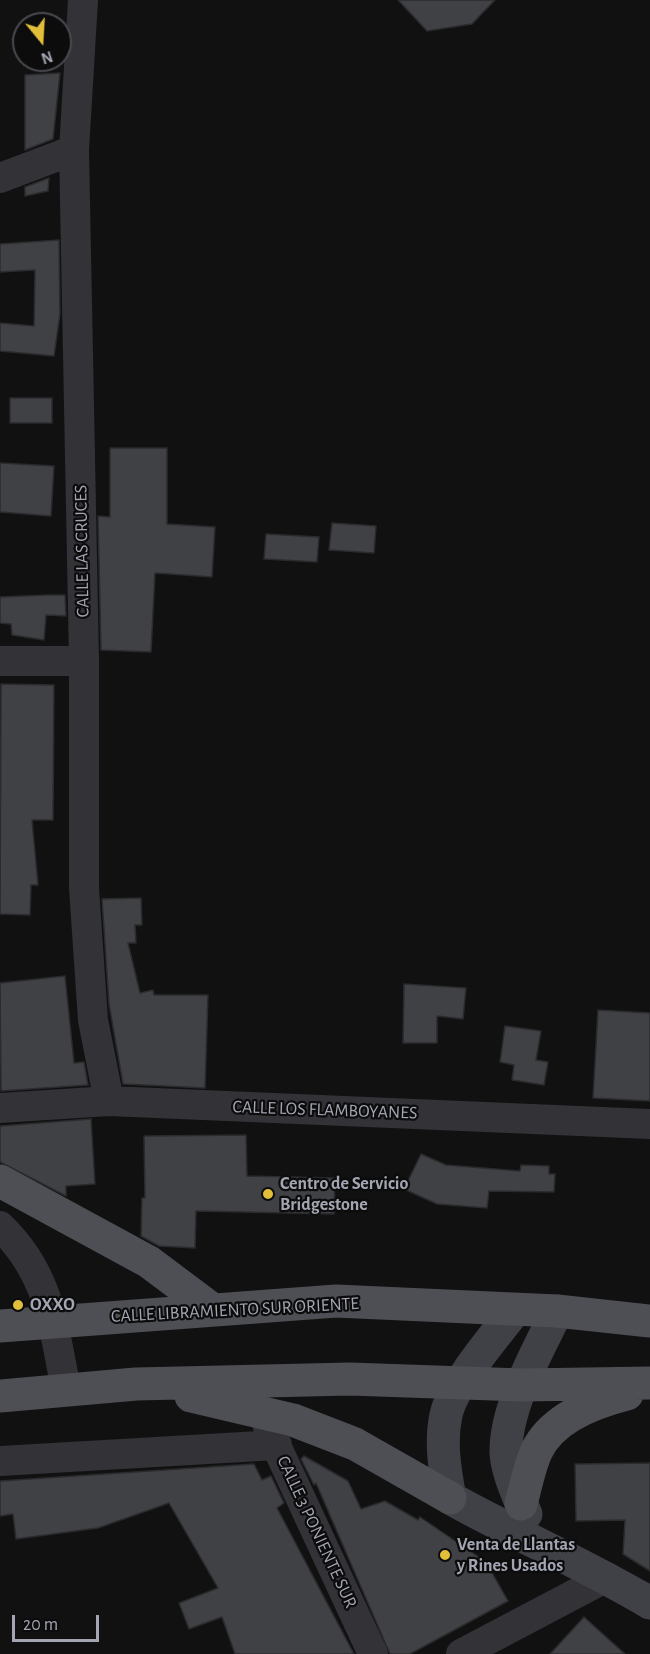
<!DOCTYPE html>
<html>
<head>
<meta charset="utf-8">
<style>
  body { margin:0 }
  #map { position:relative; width:650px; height:1654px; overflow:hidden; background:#111112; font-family:"Alegreya Sans",sans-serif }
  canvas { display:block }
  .north { position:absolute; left:12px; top:12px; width:60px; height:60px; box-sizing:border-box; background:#0c0c0d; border:2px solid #484a4f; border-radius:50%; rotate:162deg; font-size:16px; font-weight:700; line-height:24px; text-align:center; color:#a3a6b2 }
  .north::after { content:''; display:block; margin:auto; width:21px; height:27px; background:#e2bf39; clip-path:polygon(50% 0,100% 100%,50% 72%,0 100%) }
  .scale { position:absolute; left:12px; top:1615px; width:87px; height:27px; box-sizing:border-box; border:3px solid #a3a6b2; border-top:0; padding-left:8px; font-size:18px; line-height:21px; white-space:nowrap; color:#a3a6b2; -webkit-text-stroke:4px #0c0c0d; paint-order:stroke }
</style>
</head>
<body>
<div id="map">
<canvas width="650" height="1654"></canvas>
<div class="north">N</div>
<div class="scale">20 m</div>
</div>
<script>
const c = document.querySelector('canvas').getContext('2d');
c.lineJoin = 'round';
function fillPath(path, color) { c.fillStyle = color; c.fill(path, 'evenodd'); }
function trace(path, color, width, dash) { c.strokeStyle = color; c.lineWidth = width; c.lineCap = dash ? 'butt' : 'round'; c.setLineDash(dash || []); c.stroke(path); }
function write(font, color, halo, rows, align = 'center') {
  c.font = font + ' "Alegreya Sans",sans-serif'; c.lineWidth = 4.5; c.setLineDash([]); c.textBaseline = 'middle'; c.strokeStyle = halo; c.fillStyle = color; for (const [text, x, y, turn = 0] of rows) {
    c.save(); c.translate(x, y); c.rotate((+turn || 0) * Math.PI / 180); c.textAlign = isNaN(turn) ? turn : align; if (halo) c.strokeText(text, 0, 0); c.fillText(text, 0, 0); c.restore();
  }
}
const building = new Path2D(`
  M398 0H495L472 24 427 31Z
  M60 73 53 139 25 150V75Z
  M49 178 48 191 25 196V187Z
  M59 240 60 314 54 356 0 351V323L34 326 35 270 0 272V244Z
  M10 398H52V423H10Z
  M110 448H167V524L215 527 212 577 155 573 151 652 101 650 98 516 110 517Z
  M0 463 54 466 51 516 0 512Z
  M332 523 376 526 374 553 329 550Z
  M266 534 319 537 317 562 264 559Z
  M47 595H65L66 616 46 615 44 640 12 635 11 624 0 623V597Z
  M1 684 54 685 53 820H32L38 885H31L30 915 0 914Z
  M141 898 142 925H135L136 943H128L140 993 153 990 154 995H208L205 1088 123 1084 109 1004 102 899Z
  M65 976 74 1063 84 1062 88 1085 1 1091 0 983Z
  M404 984 466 988 463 1019 437 1016V1043H403Z
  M598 1010 650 1013V1101L593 1098Z
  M505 1026 541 1031 536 1060 548 1062 544 1085 512 1080 514 1065 500 1062Z
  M91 1119 95 1184 66 1186V1196L0 1162V1126Z
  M246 1135 247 1176 335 1178 334 1214 196 1211 195 1248 159 1246 141 1236 142 1198H145L144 1136Z
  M421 1154 446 1165 520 1171 521 1165 549 1166V1174H555L554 1192 489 1191 487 1208 437 1204 404 1189Z
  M304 1456 348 1481 361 1509 385 1501 418 1520 420 1517 486 1562 508 1601 410 1654H390L316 1483 314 1485 301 1459Z
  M650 1463V1571L623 1554 625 1520 576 1521 575 1464Z
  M254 1464 262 1480 271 1476 284 1503 277 1508 354 1654H235L222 1617 189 1629 179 1603 218 1588 169 1503 98 1528 16 1539 13 1514 0 1516V1481Z
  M584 1617 625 1654H550Z`);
fillPath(building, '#404145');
trace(building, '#2b2b2e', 1.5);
trace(new Path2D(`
  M83 0 74 150 84 661V888L93 1020 109 1101
  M0 178 74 150
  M0 661H84
  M0 1108 109 1101 650 1124
  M0 1226C50 1274 53 1325 66 1389
  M268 1428 373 1654
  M0 1461 277 1445
  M461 1654 607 1577`), '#323237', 30);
trace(new Path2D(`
  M514 1311C495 1336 452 1385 446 1415 440 1442 445 1471 450 1498 516 1535 585 1564 650 1603
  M526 1514C518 1497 507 1472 506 1453 505 1407 538 1351 557 1311`), '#404146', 33);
trace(new Path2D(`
  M0 1181 149 1262 213 1310
  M0 1326 336 1301 557 1311 650 1321
  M0 1396 136 1384 350 1379 522 1385 650 1383
  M191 1396 293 1420 355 1444 450 1498
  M521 1504C526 1486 529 1467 537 1450 553 1418 595 1402 627 1394`), '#4e4f55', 33);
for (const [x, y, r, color] of [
  [268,1194,6,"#e2bf39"],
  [18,1305,6,"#e2bf39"],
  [445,1555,6,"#e2bf39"]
]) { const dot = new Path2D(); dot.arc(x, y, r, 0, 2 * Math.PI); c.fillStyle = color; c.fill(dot); trace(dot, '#0c0c0d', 2); }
write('18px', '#a3a6b2', '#0c0c0d', [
  ["CALLE LAS CRUCES",82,551,-91],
  ["CALLE LOS FLAMBOYANES",325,1110,2],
  ["CALLE LIBRAMIENTO SUR ORIENTE",235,1310,-3],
  ["CALLE 3 PONIENTE SUR",317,1532,65]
]);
write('bold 18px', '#a3a6b2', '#0c0c0d', [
  ["Centro de Servicio",280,1184],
  ["Bridgestone",280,1205],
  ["OXXO",30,1305],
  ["Venta de Llantas",457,1545],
  ["y Rines Usados",457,1566]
], 'left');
</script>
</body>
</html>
